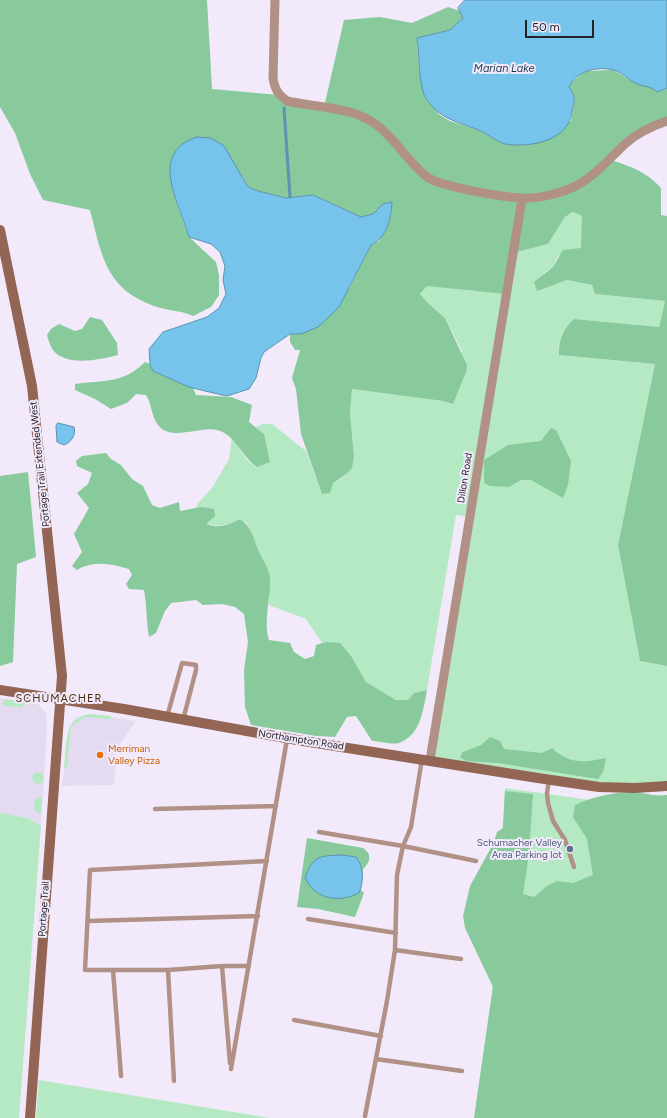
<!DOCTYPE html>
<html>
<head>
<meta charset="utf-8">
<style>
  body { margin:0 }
  #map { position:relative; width:667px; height:1118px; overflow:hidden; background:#f2eafb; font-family:Figtree,sans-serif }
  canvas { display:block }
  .scale { position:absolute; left:525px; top:20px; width:69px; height:18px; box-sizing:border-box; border:2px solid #242127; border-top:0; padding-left:5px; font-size:12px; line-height:14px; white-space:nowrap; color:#242127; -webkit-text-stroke:3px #f2eafb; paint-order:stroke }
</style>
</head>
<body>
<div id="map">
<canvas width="667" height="1118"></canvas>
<div class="scale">50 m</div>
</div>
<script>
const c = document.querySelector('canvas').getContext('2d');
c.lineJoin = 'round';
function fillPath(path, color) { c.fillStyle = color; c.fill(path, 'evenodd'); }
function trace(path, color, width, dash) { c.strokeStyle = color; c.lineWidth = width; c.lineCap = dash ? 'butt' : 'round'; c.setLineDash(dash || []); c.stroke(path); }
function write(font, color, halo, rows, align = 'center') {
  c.font = font + ' Figtree,sans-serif'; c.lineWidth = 4; c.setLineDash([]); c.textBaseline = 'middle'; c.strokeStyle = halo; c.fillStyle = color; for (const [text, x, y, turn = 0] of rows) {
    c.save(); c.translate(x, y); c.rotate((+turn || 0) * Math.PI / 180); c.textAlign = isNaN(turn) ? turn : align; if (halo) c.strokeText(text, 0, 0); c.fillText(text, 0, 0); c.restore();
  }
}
fillPath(new Path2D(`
  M0 698 38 704 46 713 47 729 41 826 28 818 0 813Z
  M90 714 136 721 117 749 114 785 62 786 69 726 76 718Z`), '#e5dbf0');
fillPath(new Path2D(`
  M573 212 583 216 581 248 558 256 553 267 544 273 536 290 567 280 592 285 595 294 665 301 659 327 574 319C564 328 557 340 559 355L655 364 618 545 640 661 667 666V786L635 788 430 760 470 517 456 515 427 690 414 693 408 700H396L366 682 358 671 326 642 322 643 306 619 269 605 270 578 267 566 260 554 247 523 240 519C227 525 219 528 205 524L201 507 196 508 198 503 212 488 229 459 232 437 247 460 256 467 270 462 264 434 256 427 263 424H272L306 451 322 494 333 483 345 476 354 456 350 413 352 389 443 401 453 404 462 351 445 318 428 303 420 294 427 285 475 291 513 253 548 244 565 217Z
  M5 699 23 702V707L4 706 3 703Z
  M90 714 111 716V719L85 717 71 727 67 767 64 768C67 746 62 718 90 714Z
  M32 778a6 6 0 1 1 12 0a6 6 0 1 1-12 0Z
  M505 788 604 802 566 1118H474L492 992Z
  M38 797 42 798 41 812 39 814 34 809 35 799Z
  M0 813 28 818 41 826 19 1118H0Z
  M39 1080 51 1082 270 1118H36Z`), '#b5e9c3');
fillPath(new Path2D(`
  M0 0H207L212 89 279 95 324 107 344 20 380 17 412 23 448 7 460 11 463 18 450 30 417 38 419 67 424 96 440 115 450 121 481 131 504 144 527 145 571 121C573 107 578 99 569 87L571 83 585 71 613 70 636 83 652 87 657 92 667 88V121L647 129 611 160C630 166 647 172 661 188V215L667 216V666L640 661 618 545 655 364 559 355C558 340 563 329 574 319L659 327 665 301 595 294 592 285 567 280 537 291 534 282 553 267 563 250 581 248 582 216 573 212 565 217 548 244 513 253 506 294 427 286 420 294 428 303 445 318 467 365 466 372 453 404 443 401 352 389 350 413 354 456 352 468 345 475 333 483 330 493 322 494 301 434 296 389 292 378 300 350H295L290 342V334H301L350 287 371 245 379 241 383 204 373 214 361 217 313 195 286 198 258 191 248 187 243 177 175 199 189 237 216 262 219 275V295L211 307 193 316C180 310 167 311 154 306 105 288 102 256 90 210L43 200 30 174 15 133 0 107Z
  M90 317 102 320 117 343 118 355C102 359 76 365 60 356 52 352 49 343 47 335L51 329 59 324 75 331 82 329Z
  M145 362 150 364 154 371 193 388 196 395 231 397 252 405 249 422 264 434 270 462 257 467C241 456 236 435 217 430 201 426 170 442 158 425 151 416 152 404 146 395L136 394 127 403 111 409 95 399 75 390V384C104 380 123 384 145 362Z
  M551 428 556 430 571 461 568 485 563 498 531 480H521L509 487 490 486 484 483V460L508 445 541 441Z
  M106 453 111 459 121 465 132 479 143 486 152 505 160 508 179 502 180 511 201 507 214 509 215 516 206 524C219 529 228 525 240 519 250 525 253 536 257 547 261 558 269 566 270 578 271 599 263 621 269 640L290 643 294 652 305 659 314 656 316 645 326 642 340 643 351 656 366 682 396 700H408L414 693 427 690C423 710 421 735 399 743 392 745 379 741 372 741L356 716 347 717 335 737 316 736 251 725 245 707 244 670 248 642 244 614 235 607 222 604 203 605 196 600 171 603 165 611 156 633 149 637C146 621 147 606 144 590L129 589 126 584 132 575 129 569C111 564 94 560 77 570L72 566 82 552 74 534 89 508 77 493 88 484 92 473 77 466 76 461 82 456Z
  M28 472 36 557 17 564 13 662 0 666V476Z
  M490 737 500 741 504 749 542 753 552 748C568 764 585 763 606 758L603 772 598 779 498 763 466 761 460 757 463 752 481 745Z
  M505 791 533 794 529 854 523 894 534 897 547 886 557 881 573 883 593 875 587 839 573 817 575 805C592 797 610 793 630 792 642 792 654 797 667 795V1118H474L493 987 465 928 463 916 470 886 494 842 497 832 503 828Z
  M307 838 363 848C373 855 370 862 363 869L361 890 364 893 355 917 318 909 297 907Z`), '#88ca9b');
const water = new Path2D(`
  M465 0H667V88L657 92C651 86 645 87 637 84 629 80 622 72 613 70 597 66 576 71 569 87 577 98 574 99 572 112 568 141 530 148 505 144 498 142 489 135 481 131 462 123 445 121 431 105 429 102 425 98 424 95 418 77 420 56 417 38L450 30 463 18 458 8Z
  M197 137 211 138 224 146 248 187 258 191 286 198 313 195 361 217 373 214 383 204 392 202C391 219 387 237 371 245L339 307 318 327 301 334H290L264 352 261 358 256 378 249 389 227 396 205 391 189 387 153 371 150 365 149 349 163 332 207 317 219 308 226 294 223 280 225 266 220 252 211 244 189 237C180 204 147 153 197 137Z
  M58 423 74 427C76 435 72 442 64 445L57 442 56 426Z
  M342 855 356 857C364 867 364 881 359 893 339 903 316 900 305 878 313 855 320 856 342 855Z`);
fillPath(water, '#76c4eb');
trace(water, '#5d93b0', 1);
trace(new Path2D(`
  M284 108 290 197`), '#5d93b0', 3);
trace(new Path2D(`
  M167 717 182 663 196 665V670L183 720
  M549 780 547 793 548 803 553 821 565 840 574 867
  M155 809 276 806
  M319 832 403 846 476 861
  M308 919 396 933
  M88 921 258 916
  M395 950 461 959
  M222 966 168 970H85L90 870 267 861
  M113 970 121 1076
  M168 970 174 1081
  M294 1020 381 1036
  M376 1059 462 1071
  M230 1063 222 966H249
  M231 1069 287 739
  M365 1116 387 1001 395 950 397 875 403 846 411 827 422 759`), '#b19185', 4.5);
trace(new Path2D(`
  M275 0 273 78C275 90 278 94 287 101 315 107 350 107 374 123 395 137 407 162 427 177 442 187 502 197 521 198 532 199 547 196 557 193 587 186 604 164 625 144 637 133 652 126 667 121
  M430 760 522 199`), '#b19185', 9);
trace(new Path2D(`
  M0 230 32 386 62 676 30 1118
  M0 690 124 709 297 740 538 778 599 787 635 788 667 786`), '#926554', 10);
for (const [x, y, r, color] of [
  [100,755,4,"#e8710a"],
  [570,849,4,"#5c6f8a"]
]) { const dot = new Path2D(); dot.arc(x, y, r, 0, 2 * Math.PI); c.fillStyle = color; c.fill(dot); trace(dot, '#f2eafb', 1.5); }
write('10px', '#242127', '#f2eafb', [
  ["Portage Trail Extended West",40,464,-96],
  ["Dillon Road",465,478,-81],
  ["Northampton Road",301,740,9],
  ["Portage Trail",44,909,-86]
]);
write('10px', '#c56008', '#f2eafb', [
  ["Merriman",108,749],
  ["Valley Pizza",108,761]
], 'left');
write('10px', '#4e5e75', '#f2eafb', [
  ["Schumacher Valley",562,843],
  ["Area Parking lot",562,855]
], 'right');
write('italic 11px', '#153949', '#f2eafb', [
  ["Marian Lake",504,69]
]);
c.letterSpacing = '1px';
write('11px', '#4a2c10', '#f2eafb', [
  ["SCHUMACHER",59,699]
]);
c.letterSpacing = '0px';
</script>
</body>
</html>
